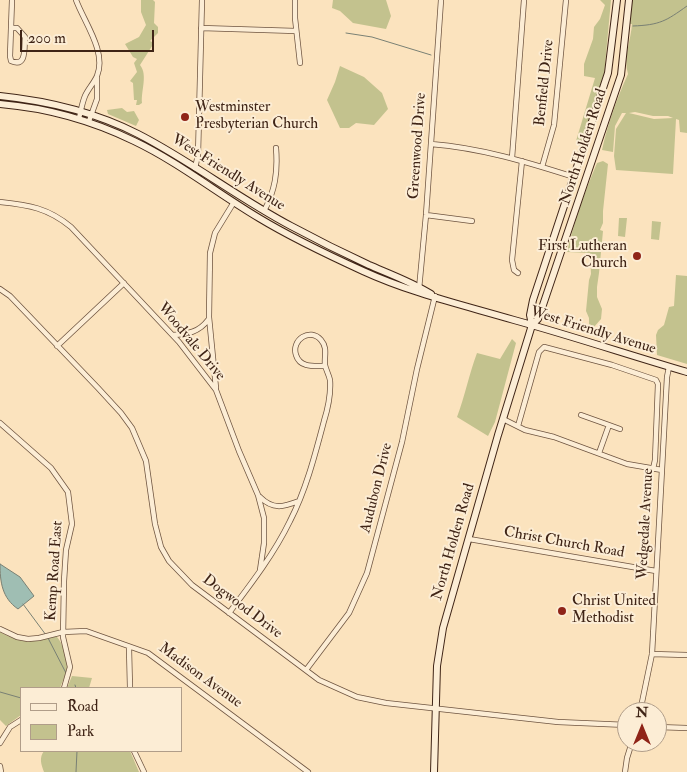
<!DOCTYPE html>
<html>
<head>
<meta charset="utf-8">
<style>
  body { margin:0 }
  #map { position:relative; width:687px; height:772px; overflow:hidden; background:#fbe3be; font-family:"IM FELL Double Pica",serif }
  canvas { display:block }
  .legend { position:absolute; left:20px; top:687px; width:162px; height:65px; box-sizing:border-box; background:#fcedd5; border:1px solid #b09d89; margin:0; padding:6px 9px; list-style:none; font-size:15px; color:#3f2416 }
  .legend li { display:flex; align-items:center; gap:10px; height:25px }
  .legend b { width:25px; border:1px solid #b09d89 }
  .north { position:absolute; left:617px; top:702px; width:50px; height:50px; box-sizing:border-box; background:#fcedd5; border:1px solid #b09d89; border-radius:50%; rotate:0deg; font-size:14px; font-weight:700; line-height:20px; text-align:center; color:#3f2416 }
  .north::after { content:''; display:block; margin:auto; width:18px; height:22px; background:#8f2418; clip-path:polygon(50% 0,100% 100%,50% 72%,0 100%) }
  .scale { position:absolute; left:20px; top:30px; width:134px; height:22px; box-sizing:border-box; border:2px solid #3f2416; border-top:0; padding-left:6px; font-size:15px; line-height:18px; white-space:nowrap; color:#3f2416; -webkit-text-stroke:4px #fcedd5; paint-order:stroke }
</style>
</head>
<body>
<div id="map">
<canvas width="687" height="772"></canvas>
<ul class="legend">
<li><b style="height:6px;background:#fcedd5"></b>Road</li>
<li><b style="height:14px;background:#c3c28e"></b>Park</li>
</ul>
<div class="north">N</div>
<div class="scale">200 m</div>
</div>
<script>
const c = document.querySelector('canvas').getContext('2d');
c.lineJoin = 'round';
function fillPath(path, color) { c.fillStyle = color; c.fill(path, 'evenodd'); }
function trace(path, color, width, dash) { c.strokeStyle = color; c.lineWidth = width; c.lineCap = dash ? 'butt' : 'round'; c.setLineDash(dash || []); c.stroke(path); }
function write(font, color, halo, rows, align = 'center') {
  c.font = font + ' "IM FELL Double Pica",serif'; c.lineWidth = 4; c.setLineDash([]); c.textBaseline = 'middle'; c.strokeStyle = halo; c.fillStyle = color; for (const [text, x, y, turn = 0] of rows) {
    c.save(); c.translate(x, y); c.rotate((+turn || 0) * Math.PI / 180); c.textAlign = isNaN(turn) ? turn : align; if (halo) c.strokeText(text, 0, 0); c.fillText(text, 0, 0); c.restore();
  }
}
fillPath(new Path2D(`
  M141 0H153L155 2 154 23 158 27V33L150 41 154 43 140 65C148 75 141 90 142 103L139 105H136L137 100H134L133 83 130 81 137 72 134 63 137 59 133 57 125 44 139 37 146 25 141 12Z
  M333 0H386L391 16 386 29 353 23 340 11 332 8Z
  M600 0H611L604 76 585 134 579 146 576 141 595 78 584 76V64L593 39 594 27 600 19 605 5Z
  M632 0H687V133L680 132 679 120 676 119 673 174 616 170 614 156 616 129 626 113H622L615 126 613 152 602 150C608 123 617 98 628 74 623 58 631 40 632 24H629ZM635 112 653 116H668L673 118 654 119 629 113Z
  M340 66 364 77 382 93 388 109 374 125 356 123 349 128H340L327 100 335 82Z
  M122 108 127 112 134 111 139 120 136 126 108 114 107 110Z
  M603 161 608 164 603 211V223L600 230 603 231 599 273 597 287V297L602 309 601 319 594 327 589 326V318L586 311 589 280 591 274 590 253 567 252C574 222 585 191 597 163Z
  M619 218H627L625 237 618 236Z
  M652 221 661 222 659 240 651 239Z
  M676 275 687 276V364L657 355 656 335 658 330 664 325 669 307 674 306Z
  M512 339 516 343 495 422 488 436 457 417C465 396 469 374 477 353L500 359Z
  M0 632C23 644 31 643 56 636 63 642 67 659 67 668 66 675 62 682 60 688H21V715L6 726 0 720Z
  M72 676 92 678 89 688H67Z
  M44 751H130L139 772H44C41 764 39 758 44 751Z`), '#c3c28e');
const water = new Path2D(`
  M0 564 20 577 34 596 18 609C2 598 0 582 0 564Z`);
fillPath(water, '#9fbeb3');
trace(water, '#798074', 1);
trace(new Path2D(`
  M633 26C660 25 666 21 687 6
  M346 33 372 37 431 55
  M23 604 46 635
  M48 638 66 673
  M75 685 76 688
  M0 692 21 698
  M76 772 77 751`), '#798074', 1);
const minor = new Path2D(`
  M76 0C84 22 107 52 97 76 94 83 88 89 85 96 82 103 81 111 79 118
  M295 0V18L300 63
  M11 28H17L25 37C24 48 27 68 11 61L10 56 12 0
  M201 28 296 31
  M89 121 97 99V77
  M431 144C481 148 527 162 574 177
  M512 158 524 0
  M542 167 554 125 566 0
  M195 168 198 155 202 0
  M0 202C29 205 48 208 71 227L179 342 216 390 239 451 258 495 264 518V543L260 570
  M264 211C275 191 278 172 276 148
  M426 215 472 221
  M518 273 514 270 512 260 522 161
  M0 289 10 296 98 388 121 413 132 428 146 461 155 524 161 547 169 561 192 585 319 680 357 697 386 703 558 722 627 725
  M419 289 426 215 441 0
  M173 335C188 334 199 332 208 320
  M57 346 124 283
  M216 388 209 317 210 253 215 233 234 202
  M581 415 609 425 599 453
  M503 419 525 430 554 437 627 464 662 470
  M0 423 51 468 68 492 72 524 66 550 64 581 63 637 70 667 64 688
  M609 425 620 429
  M518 426 539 352 544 347 612 365 656 380 658 384 655 460 653 469
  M260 497C273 510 283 507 299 501
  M469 539 656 571
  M229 613C251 584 274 554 290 521 306 490 315 455 324 421 328 408 331 393 330 380 329 375 326 370 325 365 324 356 328 348 321 340 310 327 291 340 296 355 300 368 314 366 325 366
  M0 629 17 637 28 639 39 638 63 632 86 631 148 653 308 772
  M129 648 130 688
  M652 654 687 655
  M306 670 349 613 367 573 402 442 417 369 435 296
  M640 712 652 654 667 377 669 367
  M657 727 687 728
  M0 743 10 727 21 720
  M134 751 144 772
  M0 766 1 772
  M625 772 627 758 632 742`);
const secondary = new Path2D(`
  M0 96C48 101 95 112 138 134 191 161 238 198 291 226 317 240 343 253 369 265 390 274 412 282 431 294
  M0 104C47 108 91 120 134 141 178 162 217 193 259 218 292 238 328 255 363 271 411 293 463 305 514 320 572 336 629 355 687 372
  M532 325 530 315 533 300 608 73 617 0
  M434 772 437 666 443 628 498 435 532 325 538 319 543 305 621 75 629 0`);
trace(minor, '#6e5440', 6);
trace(secondary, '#3f2416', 8);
trace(minor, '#fcedd5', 4.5);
trace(secondary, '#fcedd5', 6);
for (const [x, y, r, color] of [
  [185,117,5,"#8f2418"],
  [637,256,5,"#8f2418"],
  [562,611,5,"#8f2418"]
]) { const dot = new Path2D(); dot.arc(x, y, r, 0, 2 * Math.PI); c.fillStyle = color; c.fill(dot); trace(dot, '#fcedd5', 2); }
write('15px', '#3f2416', '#fcedd5', [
  ["Benfield Drive",545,83,-84],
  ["Greenwood Drive",418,146,-86],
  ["North Holden Road",584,147,-72],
  ["West Friendly Avenue",228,173,32],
  ["West Friendly Avenue",593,331,17],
  ["Woodvale Drive",191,342,50],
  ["Audubon Drive",377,488,-76],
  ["Wedgedale Avenue",646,524,-87],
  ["North Holden Road",454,542,-74],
  ["Christ Church Road",564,543,10],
  ["Kemp Road East",55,571,-86],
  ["Dogwood Drive",242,607,37],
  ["Madison Avenue",200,676,36]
]);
write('15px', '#3f2416', '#fcedd5', [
  ["Westminster",195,108],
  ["Presbyterian Church",195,125],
  ["First Lutheran",627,247,"right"],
  ["Church",627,264,"right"],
  ["Christ United",572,602],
  ["Methodist",572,619]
], 'left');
</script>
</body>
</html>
